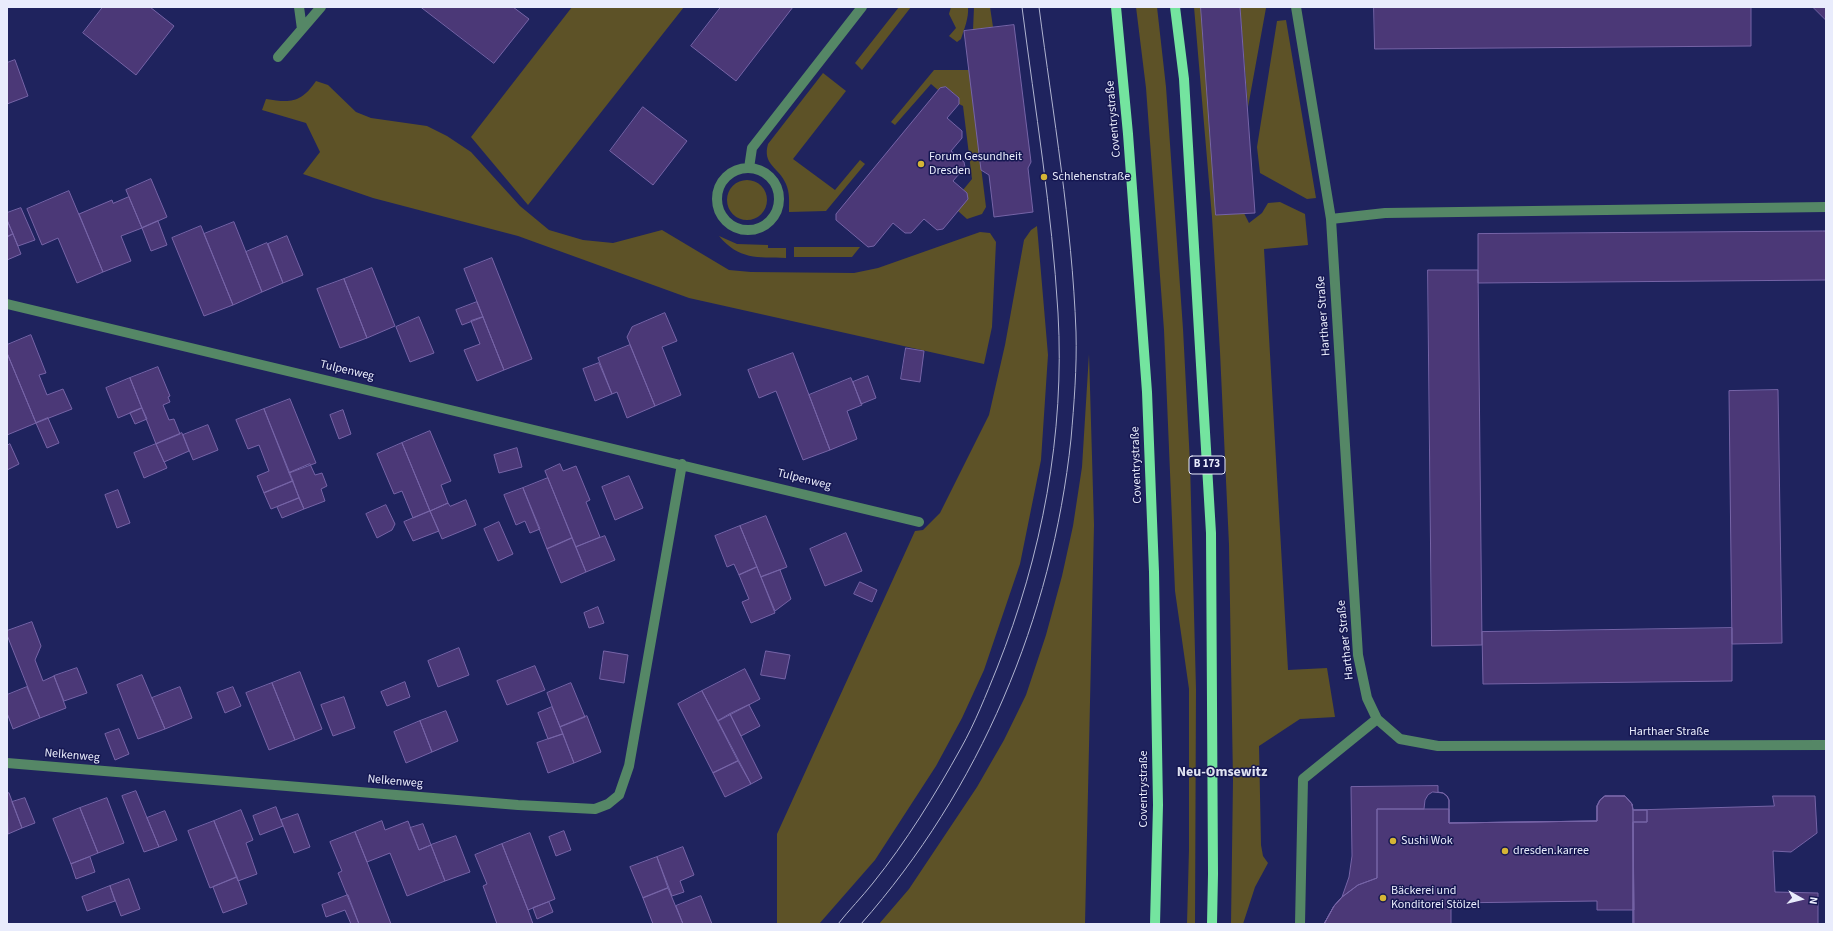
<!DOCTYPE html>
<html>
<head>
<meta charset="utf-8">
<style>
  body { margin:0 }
  #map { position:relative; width:1833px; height:931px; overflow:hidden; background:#1f235e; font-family:"Source Sans 3",sans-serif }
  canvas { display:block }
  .frame { position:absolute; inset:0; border:8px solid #e9ecfc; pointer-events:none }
  .north { position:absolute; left:1781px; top:879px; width:40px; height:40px; -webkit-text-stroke:3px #161852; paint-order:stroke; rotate:98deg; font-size:11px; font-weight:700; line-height:16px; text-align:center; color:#e9ecfc }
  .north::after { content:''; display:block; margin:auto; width:14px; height:18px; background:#e9ecfc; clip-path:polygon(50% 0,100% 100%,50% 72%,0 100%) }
</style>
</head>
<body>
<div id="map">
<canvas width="1833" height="931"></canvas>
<div class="frame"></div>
<div class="north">N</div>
</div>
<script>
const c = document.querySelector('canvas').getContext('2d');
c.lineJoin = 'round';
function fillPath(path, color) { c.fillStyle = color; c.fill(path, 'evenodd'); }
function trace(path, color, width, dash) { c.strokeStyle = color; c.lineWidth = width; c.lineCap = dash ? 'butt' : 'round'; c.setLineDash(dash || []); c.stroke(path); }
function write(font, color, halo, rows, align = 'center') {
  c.font = font + ' "Source Sans 3",sans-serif'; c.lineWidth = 3; c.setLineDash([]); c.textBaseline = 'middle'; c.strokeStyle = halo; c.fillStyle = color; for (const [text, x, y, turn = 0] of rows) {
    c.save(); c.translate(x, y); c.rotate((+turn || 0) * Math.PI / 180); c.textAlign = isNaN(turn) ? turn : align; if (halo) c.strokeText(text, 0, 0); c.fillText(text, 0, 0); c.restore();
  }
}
fillPath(new Path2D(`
  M572 7H684L528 205 471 137Z
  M899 7H911L862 70 855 63Z
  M951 7H968C969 18 964 29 961 39L957 42 949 36 956 28 949 14Z
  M974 7H990L993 27 973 30Z
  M1136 7H1157L1166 87 1183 329 1190 463 1196 689 1195 924H1187L1189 849V689L1175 591 1164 330 1146 88Z
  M1194 7H1201L1216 215 1244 213 1249 223 1262 213 1268 203 1280 202 1305 214 1308 245 1264 249 1288 670 1327 668 1335 717 1300 719 1259 746 1261 845 1263 856 1268 863 1255 887 1243 924H1231L1233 780 1229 545 1220 352 1212 217Z
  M1240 7H1269L1266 8 1248 107Z
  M1286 20 1316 198 1307 199 1260 173 1257 147 1277 21Z
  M934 70H969L986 207 982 214 967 219 958 211 963 190 972 179 963 106 959 104V98L946 87 940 88 938 90 931 84 895 125 891 122Z
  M823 73 846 91 793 159 835 190 860 160 865 164 826 211 789 212C789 202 790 193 786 184 779 167 762 165 768 144Z
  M316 81 328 85 356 112 371 118 427 126 447 136 471 152 520 206 549 230 583 240 613 243 662 230 729 270 751 272 854 273 878 268 980 232 990 233 996 242 992 327 984 364 689 298 518 236 373 198 303 174 320 152 306 123 262 110 266 99C291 103 301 103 316 81Z
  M727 200a20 20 0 1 1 40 0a20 20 0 1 1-40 0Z
  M1037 226 1048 355 1041 460 1020 564 984 670 962 718 936 766 875 860 819 924H777V834L915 531 923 530 940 513 989 415 1005 345 1024 240 1031 230Z
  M719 236 737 244 768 245V248H786V258C757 257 739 260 719 236Z
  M794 247H860L852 257H794Z
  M1089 354 1094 525 1085 924H879L909 889 977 787 1004 740 1026 695 1046 635 1062 576 1073 526 1082 467Z`), '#5d5227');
const building = new Path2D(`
  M103 7H150L174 26 136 75 83 33Z
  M421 7H513L529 19 494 63Z
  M721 7H793L736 81 691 46Z
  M1201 7H1240L1255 213 1216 215Z
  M1374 7H1751V46L1375 49Z
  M1813 7H1826V20Z
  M1014 25 1031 162 1028 168 1033 212 994 217 989 175 981 170 964 31Z
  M15 60 28 96 7 104V63Z
  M946 87 959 98V104L947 118 962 131V138L951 151 964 162 965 167 953 181 967 193 968 199 943 229 937 230 924 219 911 233H905L893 223 874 246 868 247 836 220V214L940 88Z
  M643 107 687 141 653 185 610 151Z
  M151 179 167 217 142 228 126 190Z
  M69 191 103 272 77 283 58 238 42 245 27 209Z
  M129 197 142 228 121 236 131 261 103 272 79 214 112 200 113 203Z
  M21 208 35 240 18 246 7 220V213Z
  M7 220 13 234 7 237Z
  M158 221 167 245 151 251 142 228Z
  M234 222 262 292 233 305 204 234Z
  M201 226 233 305 204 316 172 238Z
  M1823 231H1826V280L1478 283V234Z
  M13 234 21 254 7 260V237Z
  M287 236 303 275 283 283 268 244Z
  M267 243 283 283 262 292 246 252Z
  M492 258 532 359 504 370 464 269Z
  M372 268 395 326 367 338 344 279Z
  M1428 270H1478L1482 645 1432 646Z
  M344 279 367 338 340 348 317 289Z
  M477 302 483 317 462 325 456 310Z
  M665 313 677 341 662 347 681 395 655 406 627 337 632 327Z
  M419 317 434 353 410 362 396 327Z
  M483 317 504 370 477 381 464 350 480 344 471 321Z
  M31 335 46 373 39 375 47 395 63 389 72 409 36 423 7 353V345Z
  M630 345 655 406 627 418 617 392 612 394 598 358Z
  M906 348 924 351 920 382 901 379Z
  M7 353 36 423 7 435Z
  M793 353 830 450 803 460 776 391 759 398 748 370Z
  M599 363 612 394 595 401 583 369Z
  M158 367 170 396 168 397 170 402 163 405 169 420 174 419 180 434 156 444 130 378Z
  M868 376 876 398 861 404 853 382Z
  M130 378 142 408 118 418 106 388Z
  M851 378 862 405 847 411 857 439 830 450 809 395Z
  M1778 390 1782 643 1732 644 1729 391Z
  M290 399 316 463 289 473 264 409Z
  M142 408 147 419 135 424 130 413Z
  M264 409 293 481 264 493 257 476 269 471 259 445 248 449 236 420Z
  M343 410 351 434 339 439 330 415Z
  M48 418 59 443 47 448 36 423Z
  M208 425 218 450 193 460 183 435Z
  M430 431 451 481 441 485 448 503 430 511 402 443Z
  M182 433 189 451 164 462 156 444Z
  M402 443 430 511 413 518 402 491 394 494 377 454Z
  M10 444 19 464 7 470V446Z
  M156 444 167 468 144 478 134 453Z
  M517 448 522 467 499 473 494 455Z
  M310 464 315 475 322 473 327 486 321 489 325 501 304 509 289 473Z
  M560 464 563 471 576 466 590 500 586 502 600 537 576 547 545 471Z
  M629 476 643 508 615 520 602 487Z
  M548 478 572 538 547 549 523 488Z
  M293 481 299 498 271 509 264 493Z
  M523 488 540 529 530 533 525 521 516 525 504 495Z
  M118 490 130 523 117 528 105 495Z
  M299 498 304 509 282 518 277 507Z
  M466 500 476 525 442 539 430 511 448 503 450 506Z
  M386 505 395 524 392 530 377 538 366 514Z
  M430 511 439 531 413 541 404 522Z
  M766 516 787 567 761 577 740 526Z
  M499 522 513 554 498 561 484 529Z
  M740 526 757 567 739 575 734 564 727 567 715 536Z
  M846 533 862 571 825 586 810 549Z
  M605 536 615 560 586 572 576 547Z
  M572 538 586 572 561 583 547 549Z
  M757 567 775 613 751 623 742 602 749 599 739 575Z
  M780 570 791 599 775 611 761 577Z
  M860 582 877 590 872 602 854 594Z
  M598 607 604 623 589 628 584 613Z
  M32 622 41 646 35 660 43 681 54 676 66 708 40 718 7 635V631Z
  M1732 628V681L1483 684 1482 632Z
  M459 648 469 675 438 687 428 661Z
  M604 651 628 655 624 683 600 679Z
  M766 651 790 655 785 679 761 675Z
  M535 666 545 690 507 705 497 681Z
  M77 668 87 693 64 701 54 676Z
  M745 669 760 699 718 721 702 691Z
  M300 672 322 729 295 740 272 683Z
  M142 675 165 729 138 739 117 685Z
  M405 682 410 697 387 706 381 692Z
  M272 683 295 740 269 750 246 693Z
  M571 683 585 717 560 727 547 693Z
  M27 687 40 718 13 729 7 713V695Z
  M180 687 192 718 165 729 152 698Z
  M233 687 241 706 225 713 217 693Z
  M702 691 738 761 713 773 678 704Z
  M344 697 355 728 333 736 321 705Z
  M749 705 760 726 741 736 730 714Z
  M552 707 563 734 548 739 538 713Z
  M446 711 458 741 432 752 420 721Z
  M730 714 762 778 751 784 718 721Z
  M587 716 601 752 574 763 560 727Z
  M420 721 432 752 406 763 394 732Z
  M119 729 129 754 115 760 105 734Z
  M563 734 574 763 548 773 537 743Z
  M738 761 751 784 725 797 713 773Z
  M1438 786V792L1443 793 1447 796 1449 800V823L1597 821V806L1600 800 1605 796H1625L1632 804 1633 810H1647V822H1633L1634 924H1324L1334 906 1342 897 1349 877 1352 856 1351 787Z
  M136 791 159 847 144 852 122 796Z
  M1433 792 1443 793 1447 796 1449 800V823L1597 821V806L1600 800 1605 796H1625L1632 804 1633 810V924H1324L1334 906 1342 897 1358 885 1377 878V809H1424L1425 800 1428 795Z
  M9 793 22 828 8 834 7 794Z
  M1605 796H1625L1632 804 1633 810H1647V822H1633L1634 910H1597V901L1451 903V924H1324L1334 906 1342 897 1358 885 1377 878V809H1449V823L1597 821V806L1600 800Z
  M1773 796H1815L1817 833 1791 852 1773 851 1775 892 1818 893V924H1633V810L1774 806Z
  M25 798 35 823 22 828 12 802Z
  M107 798 124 843 98 853 80 808Z
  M276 807 283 826 260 835 253 816Z
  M80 808 98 853 71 864 53 819Z
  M241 810 253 840 246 843 257 874 238 881 214 821Z
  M165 811 177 840 159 847 147 818Z
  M298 814 310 847 294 853 281 820Z
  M214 821 237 877 210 888 188 831Z
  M382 821 385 830 408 821 419 850 431 845 445 881 407 896 390 853 367 862 355 832Z
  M423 824 431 845 419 850 410 828Z
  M564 831 571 850 556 856 549 837Z
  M355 832 367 862 391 924H359L338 873 342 871 330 842Z
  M530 833 555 899 528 910 502 844Z
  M456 836 470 872 445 881 431 845Z
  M502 844 528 910 533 924H497L483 886 487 884 475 855Z
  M683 847 694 875 680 881 684 892 672 896 657 857Z
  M90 857 95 872 76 879 71 864Z
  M657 857 668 888 643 898 630 867Z
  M237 877 247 904 223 913 213 887Z
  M129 879 140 909 121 916 110 886Z
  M110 886 115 901 87 911 82 897Z
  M668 888 683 924H653L643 898Z
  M348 895 359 924H351L345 910 326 917 322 905Z
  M701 896 712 924H683L676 906Z
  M549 902 553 912 537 919 533 908Z`);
fillPath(building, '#4b3877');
trace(building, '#7664a7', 1);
trace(new Path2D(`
  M299 7 302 29
  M1296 7 1331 219 1358 655 1367 698 1377 719 1400 739 1438 746 1826 745
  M278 57 321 7
  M749 168 752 148 862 7
  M717 199a31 31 0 1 1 62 0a31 31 0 1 1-62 0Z
  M1331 219 1385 213 1826 207
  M7 304 919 522
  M7 763 518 805 595 809 608 804 619 795 629 766 682 464
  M1300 924 1303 779 1377 719`), '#558766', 10);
trace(new Path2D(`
  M1116 7 1128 134 1147 392 1154 572 1158 805 1155 924
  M1175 7 1184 79 1211 533 1213 874 1212 924`), '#74e49f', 10);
trace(new Path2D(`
  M838 924C849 910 862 897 873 883 906 842 935 795 961 748 975 723 986 695 997 668 1042 555 1065 434 1058 313 1052 211 1035 109 1022 7
  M861 924C980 789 1052 618 1071 439 1074 404 1077 368 1076 332 1072 223 1053 115 1039 7`), '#b0b4d0', 1);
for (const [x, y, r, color] of [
  [921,164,4,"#d5b535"],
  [1044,177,4,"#d5b535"],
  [1393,841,4,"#d5b535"],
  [1505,851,4,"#d5b535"],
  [1383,898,4,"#d5b535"]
]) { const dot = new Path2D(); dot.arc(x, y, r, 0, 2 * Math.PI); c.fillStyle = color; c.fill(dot); trace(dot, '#161852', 1.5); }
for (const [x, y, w] of [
  [1207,465,36]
]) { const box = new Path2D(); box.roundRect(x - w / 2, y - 9, w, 18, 3); c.fillStyle = '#161852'; c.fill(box); trace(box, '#e9ecfc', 1); }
write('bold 11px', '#e9ecfc', null, [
  ["B 173",1207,465]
]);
write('12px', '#e9ecfc', '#161852', [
  ["Coventrystraße",1114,119,-95],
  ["Harthaer Straße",1324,316,-94],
  ["Tulpenweg",347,371,13],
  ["Coventrystraße",1137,465,-92],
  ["Tulpenweg",804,480,14],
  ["Harthaer Straße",1346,640,-96],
  ["Harthaer Straße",1669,732],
  ["Nelkenweg",72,756,5],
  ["Nelkenweg",395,782,5],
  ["Coventrystraße",1144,789,-90]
]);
write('12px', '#e9ecfc', '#161852', [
  ["Forum Gesundheit",929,157],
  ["Dresden",929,171],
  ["Schlehenstraße",1052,177],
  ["Sushi Wok",1401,841],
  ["dresden.karree",1513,851],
  ["Bäckerei und",1391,891],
  ["Konditorei Stölzel",1391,905]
], 'left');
write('bold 14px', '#e0e3f2', '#161852', [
  ["Neu-Omsewitz",1222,773]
]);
</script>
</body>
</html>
